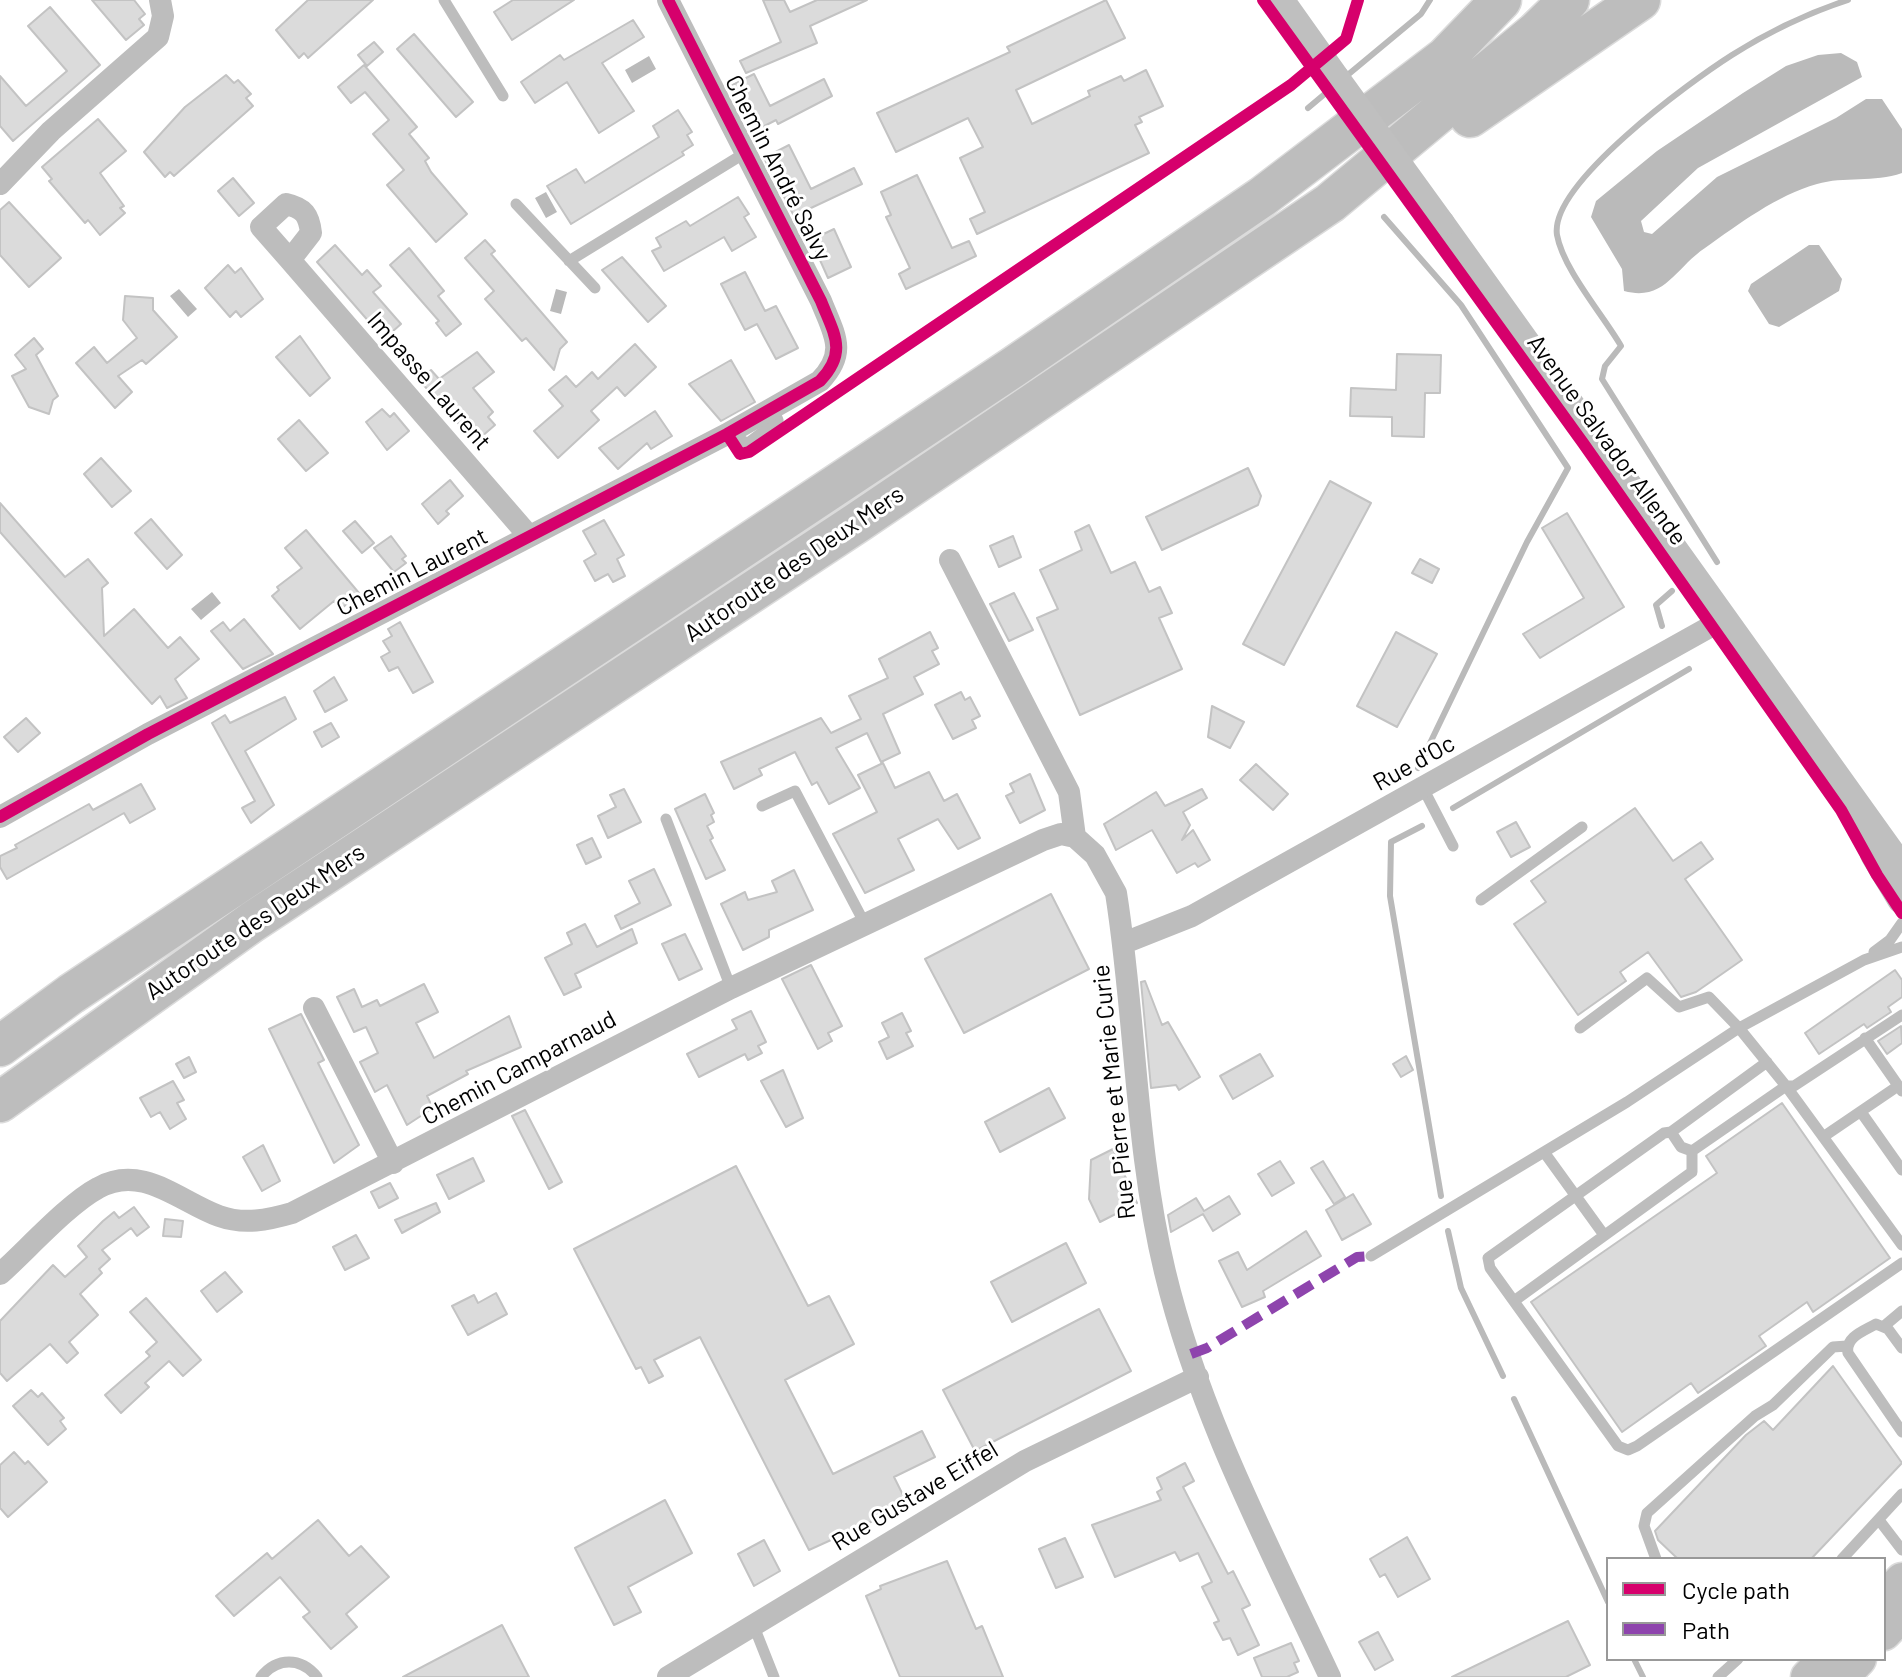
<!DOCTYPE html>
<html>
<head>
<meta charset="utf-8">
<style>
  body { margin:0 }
  #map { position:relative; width:1902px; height:1677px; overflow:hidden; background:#fff; font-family:Barlow,sans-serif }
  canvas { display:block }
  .legend { position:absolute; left:1606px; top:1557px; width:280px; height:104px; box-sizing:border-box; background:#fff; border:2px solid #999; margin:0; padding:10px 14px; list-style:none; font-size:24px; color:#000 }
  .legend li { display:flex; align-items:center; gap:16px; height:40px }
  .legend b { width:40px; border:2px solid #999 }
</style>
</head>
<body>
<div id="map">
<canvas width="1902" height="1677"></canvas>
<ul class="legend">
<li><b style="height:10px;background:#d6006c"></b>Cycle path</li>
<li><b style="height:10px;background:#8e44ad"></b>Path</li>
</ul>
</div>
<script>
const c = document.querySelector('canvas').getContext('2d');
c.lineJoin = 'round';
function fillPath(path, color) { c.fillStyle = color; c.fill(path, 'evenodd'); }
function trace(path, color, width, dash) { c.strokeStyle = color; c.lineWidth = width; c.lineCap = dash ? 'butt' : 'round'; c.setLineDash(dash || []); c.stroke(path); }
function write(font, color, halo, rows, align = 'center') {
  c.font = font + ' Barlow,sans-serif'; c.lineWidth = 6; c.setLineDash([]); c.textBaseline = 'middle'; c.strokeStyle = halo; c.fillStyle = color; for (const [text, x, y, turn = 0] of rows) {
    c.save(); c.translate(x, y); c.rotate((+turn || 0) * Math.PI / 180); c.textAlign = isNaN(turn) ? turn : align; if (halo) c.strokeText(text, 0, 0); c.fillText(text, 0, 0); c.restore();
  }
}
fillPath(new Path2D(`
  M1841 53 1857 62 1862 77 1698 168 1641 221 1644 232 1652 234 1717 177 1836 118 1866 99H1882L1902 129V173C1874 183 1844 176 1817 184 1777 195 1739 224 1705 248 1675 268 1665 302 1624 291L1622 269 1591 217 1596 201 1657 151 1743 93 1786 66 1818 55Z
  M649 56 656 69 632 83 625 70Z
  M546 192 557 212 546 218 535 198Z
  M1809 245H1819L1842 279 1839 291 1779 327 1769 324 1748 291 1751 284Z
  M179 289 197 309 188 317 170 296Z
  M556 289 567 292 561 314 550 311Z
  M212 592 221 603 201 620 191 609Z`), '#bababa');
trace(new Path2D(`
  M1344 78 1421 14 1430 0
  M1308 108 1333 87
  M1384 217 1461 305 1568 468 1527 542 1418 768
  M1717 562 1602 379 1605 366 1621 346C1603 315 1563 269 1557 235 1549 184 1691 81 1732 55 1767 33 1808 13 1848 0
  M1662 626 1656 605 1672 591
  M1453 808 1689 669
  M1422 826 1391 842 1390 896 1441 1196
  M1448 1231 1461 1288 1503 1376
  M1514 1399 1608 1602
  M1634 1659 1643 1677`), '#bababa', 6);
const building = new Path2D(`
  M92 0H134L145 14 139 19 144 25 126 40Z
  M308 0H373L308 58 304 53 299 58 276 30Z
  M513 0H574L512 40 494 12Z
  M763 0H784L790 12 817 0H867L810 26 817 43 746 73 740 61 781 42Z
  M1106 0 1125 38 1016 90 1032 124 1090 96 1088 91 1121 76 1124 81 1146 70 1163 106 1139 117 1142 122 1135 125 1149 153 977 234 970 219 985 212 960 158 983 147 968 118 896 152 877 113 1010 52 1007 47Z
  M50 7 100 65 13 141 0 126V76L26 106 67 71 28 26Z
  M633 20 644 37 602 63 634 111 599 133 567 82 535 103 521 82 560 55 564 60Z
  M414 34 473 102 456 117 397 49Z
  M374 42 383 52 367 66 358 55Z
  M364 65 417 127 409 134 429 158 425 161 431 172 467 214 436 242 387 185 404 170 373 134 389 120 365 92 351 103 338 87Z
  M754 74 770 106 824 79 832 96 778 124 776 120 751 133 728 87Z
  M226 75 234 83 238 80 251 94 246 98 253 106 174 176 170 172 165 177 144 152 185 107Z
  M678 110 692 132 687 135 693 145 682 152 684 155 571 224 547 186 576 169 585 183 659 137 653 126Z
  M98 119 126 151 100 173 124 206 120 208 125 213 100 235 88 220 85 223 49 181 52 179 42 167Z
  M789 145 811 189 854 168 862 184 794 216 764 158Z
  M917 175 952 248 969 241 976 256 906 289 899 274 910 268 886 217 891 215 881 192Z
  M233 178 254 203 239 216 218 191Z
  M738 197 749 214 744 217 756 237 732 251 724 237 664 271 652 251 661 247 656 238 686 221 690 226Z
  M9 202 61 258 29 287 0 255V210Z
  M834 229 851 267 828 278 811 240Z
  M485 240 495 251 491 254 567 342 560 349 554 370 526 338 522 341 485 299 494 291 465 258Z
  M335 245 362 275 367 270 381 286 373 292 401 324 384 339 317 262Z
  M409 248 444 291 438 296 461 324 446 336 436 323 439 321 390 265Z
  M622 257 666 306 648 322 602 270Z
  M228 265 235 273 241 268 263 299 241 317 236 311 230 317 205 288Z
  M745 272 765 311 776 306 798 348 776 359 757 324 745 330 721 284Z
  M125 296 153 298V310L177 337 146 364 142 360 118 376 132 392 115 408 76 363 94 347 107 363 137 338 123 320Z
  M300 336 330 378 310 396 276 357Z
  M34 338 43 349 36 355 58 396 53 400 49 414 29 407 12 376 26 369 15 355Z
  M635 344 656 367 625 396 617 387 591 411 599 420 558 458 534 431 563 406 549 390 566 376 576 387 592 372 598 379Z
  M477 352 494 372 473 388 493 412 488 417 495 425 480 438 473 430 468 434 419 380 431 370 439 379Z
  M1397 354 1441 355 1440 393H1425L1424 437 1392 436V417L1350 416 1351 388 1396 390Z
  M731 360 755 402 721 421 689 384Z
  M382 409 390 417 394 413 409 431 387 450 366 422Z
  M655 411 672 436 651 449 647 443 618 469 599 448Z
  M299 420 328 453 306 471 278 439Z
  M101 458 131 491 112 507 84 474Z
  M1248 468 1261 496 1258 505 1162 550 1146 517Z
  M450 480 463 496 446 511 449 514 438 524 422 504Z
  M1330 481 1371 503 1284 665 1243 644Z
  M0 503 65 577 88 559 108 583 102 588 104 636 134 609 168 648 180 637 199 659 175 679 187 698 167 708 160 696 152 704 0 532Z
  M1567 513 1624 607 1540 658 1523 634 1584 598 1542 528Z
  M151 519 182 555 167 569 135 533Z
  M604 520 624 555 617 559 625 576 613 582 608 574 595 581 584 561 596 554 583 531Z
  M355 521 374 543 362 553 343 531Z
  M1089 525 1111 573 1135 562 1149 592 1160 587 1172 613 1159 618 1182 669 1080 715 1037 618 1058 609 1040 570 1082 550 1075 532Z
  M306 530 359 593 341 609 334 601 300 629 272 596 279 590 277 587 302 568 285 548Z
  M391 536 406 556 402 559 406 563 394 572 374 548Z
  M1013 536 1021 557 999 567 990 546Z
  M1420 559 1439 569 1432 583 1412 573Z
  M1014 593 1033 630 1009 641 990 604Z
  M244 619 273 654 243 669 211 631 223 622 230 631Z
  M400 622 433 682 413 693 398 667 389 671 381 657 390 652 383 641 392 636 388 629Z
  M930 632 938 648 932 651 939 664 914 677 923 694 883 714 900 753 881 762 867 733 836 748 860 788 829 804 817 782 812 785 795 752 759 769 762 775 734 789 721 762 821 718 831 733 861 719 849 696 888 678 879 659Z
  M1396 632 1437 654 1397 727 1357 706Z
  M334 677 347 700 325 712 314 691Z
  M961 692 965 700 970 697 980 716 972 720 976 728 953 739 935 705Z
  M285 697 296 719 245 751 274 805 251 823 242 808 255 801 212 723 225 715 230 723Z
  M1212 706 1244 722 1230 748 1208 737Z
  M26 718 40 733 18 752 4 737Z
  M331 723 339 737 322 747 314 732Z
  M883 763 895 788 929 772 944 801 957 794 980 838 958 849 938 819 898 839 914 870 865 893 833 834 877 812 858 775Z
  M1256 764 1288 794 1273 810 1240 780Z
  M1030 774 1045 810 1020 823 1006 796 1014 792 1010 784Z
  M141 784 155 809 130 823 124 813 7 879 0 867V856L17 848 15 845 89 804 93 810Z
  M624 789 641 822 608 838 598 816 616 807 610 795Z
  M1202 789 1207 798 1183 812 1190 825 1182 840 1193 830 1210 860 1198 867 1195 863 1177 873 1152 830 1116 850 1104 824 1156 792 1165 806Z
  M705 794 714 813 711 815 714 822 707 826 713 838 710 840 725 870 706 879 675 809Z
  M1635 808 1673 861 1701 842 1713 859 1685 879 1742 960 1696 992 1681 997 1648 952 1620 972 1626 981 1578 1015 1514 924 1546 902 1531 881Z
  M1516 822 1530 847 1511 857 1497 832Z
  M592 838 601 857 586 864 577 845Z
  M654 869 671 905 621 929 615 916 640 903 629 881Z
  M794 870 813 910 769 930V937L743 950 721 904 745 892 748 900 777 892 772 881Z
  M1051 894 1089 969 964 1033 925 959Z
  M585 924 597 947 632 929 637 943 575 974 581 987 564 995 545 958 572 944 567 933Z
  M685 934 702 969 679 980 662 944Z
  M811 965 842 1026 828 1033 832 1041 818 1049 782 979Z
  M1895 970 1902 980V997L1888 1007 1891 1012 1867 1028 1864 1024 1819 1054 1805 1033Z
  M1145 981 1162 1025 1168 1022 1200 1077 1179 1090 1176 1085 1151 1088 1141 982Z
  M424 984 438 1012 416 1023 434 1058 509 1016 521 1047 466 1071 468 1074 427 1096 433 1108 407 1125 387 1085 375 1092 360 1062 378 1053 366 1027 354 1032 337 997 354 989 362 1007 377 1000 380 1006Z
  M751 1011 766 1042 758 1046 762 1053 748 1060 745 1054 699 1077 687 1054 737 1029 732 1020Z
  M902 1013 911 1031 906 1033 913 1046 887 1059 879 1042 889 1037 882 1023Z
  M301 1014 324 1060 318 1063 359 1145 334 1163 269 1029Z
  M1901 1026 1902 1043 1887 1054 1878 1041Z
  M1260 1054 1273 1076 1233 1099 1220 1076Z
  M1406 1056 1413 1070 1401 1077 1393 1064Z
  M189 1057 196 1072 184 1078 176 1064Z
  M783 1070 803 1118 786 1127 761 1081Z
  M173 1081 184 1100 177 1103 186 1119 170 1129 160 1112 151 1117 140 1098Z
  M1049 1088 1065 1118 1000 1152 985 1122Z
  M1782 1103 1890 1258 1813 1312 1807 1302 1759 1336 1766 1346 1698 1393 1691 1383 1622 1432 1531 1302 1717 1173 1706 1156Z
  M525 1110 562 1182 549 1189 512 1116Z
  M263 1145 280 1181 262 1191 243 1157Z
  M1113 1149 1137 1203 1100 1222 1089 1199 1091 1160Z
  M473 1158 484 1181 449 1199 437 1175Z
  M1280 1161 1294 1183 1272 1196 1258 1174Z
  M1323 1161 1345 1197 1334 1204 1311 1168Z
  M736 1166 808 1306 829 1296 854 1344 785 1380 833 1474 922 1431 935 1457 894 1477 908 1505 809 1550 700 1337 654 1360 663 1376 649 1383 641 1367 636 1369 574 1249Z
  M390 1183 398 1198 379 1208 371 1192Z
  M1353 1194 1371 1224 1342 1240 1326 1210Z
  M1229 1196 1240 1214 1213 1231 1203 1214 1171 1232 1168 1215 1196 1198 1204 1211Z
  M436 1203 440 1212 402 1233 395 1220Z
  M134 1207 149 1227 137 1236 131 1228 102 1250 110 1259 99 1269 102 1273 80 1294 98 1315 69 1342 78 1353 67 1363 50 1344 7 1381 0 1373V1321L53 1265 65 1277 87 1257 78 1246 103 1221 114 1212 119 1218Z
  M165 1219 183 1221 181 1237 163 1236Z
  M1306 1231 1321 1256 1263 1291 1265 1297 1242 1307 1219 1261 1238 1252 1247 1270Z
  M356 1235 369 1258 345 1270 333 1247Z
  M1066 1243 1086 1283 1012 1322 991 1282Z
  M225 1272 242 1292 217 1312 201 1291Z
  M496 1293 507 1314 468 1335 452 1306 474 1295 478 1303Z
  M146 1298 201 1360 183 1376 169 1361 145 1383 149 1387 121 1413 105 1395 150 1356 146 1352 157 1342 130 1312Z
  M1099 1309 1131 1371 975 1451 943 1390Z
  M1833 1366 1902 1463 1811 1559H1678L1658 1540 1655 1531 1746 1435 1764 1421 1773 1430Z
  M31 1390 38 1397 42 1393 64 1418 60 1421 66 1429 48 1445 13 1406Z
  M14 1452 25 1464 28 1461 47 1482 8 1517 0 1508V1465Z
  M1185 1463 1194 1481 1183 1487 1228 1574 1233 1571 1250 1605 1242 1609 1259 1645 1238 1655 1230 1638 1223 1640 1214 1623 1219 1621 1202 1587 1212 1582 1198 1553 1180 1561 1175 1552 1115 1577 1092 1525 1161 1500 1157 1492 1162 1489 1157 1478Z
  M665 1500 692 1553 628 1587 641 1612 614 1625 575 1548Z
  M318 1520 349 1556 361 1546 389 1577 346 1614 357 1627 331 1649 303 1617 310 1612 280 1577 234 1616 216 1596 267 1553 272 1559Z
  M1407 1537 1430 1579 1398 1597 1385 1574 1380 1577 1370 1559Z
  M1065 1538 1083 1577 1056 1588 1039 1549Z
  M764 1540 780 1571 754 1586 738 1554Z
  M947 1561 976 1629 982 1626 1003 1677H900L866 1596 881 1589 880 1586Z
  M1568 1621 1590 1665 1566 1677H1452Z
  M502 1625 529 1677H403Z
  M1378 1632 1393 1660 1375 1670 1359 1642Z
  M1291 1643 1299 1661 1294 1663 1298 1672 1287 1677H1262L1254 1658Z`);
fillPath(building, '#dbdbdb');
trace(building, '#c3c3c3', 2);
const primary = new Path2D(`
  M1884 1599 1902 1580
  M1884 1633 1902 1614
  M1808 1677 1826 1659
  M1842 1677 1859 1659`);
const highway = new Path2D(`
  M1470 117 1640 0
  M0 1046 71 994 1012 368 1262 197 1446 57 1501 0
  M0 1102 252 922 858 522 1330 203 1536 32 1569 0`);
trace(primary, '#dbdbdb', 37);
trace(highway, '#dbdbdb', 43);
trace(new Path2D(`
  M444 0 503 96
  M516 204 595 288
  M569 261 745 153
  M736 429 742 441 748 443 778 420 773 408
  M1423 788 1453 846
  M762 806 795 791 866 926
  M666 819 731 988
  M1481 900 1582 827
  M1874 952 1890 940 1902 923
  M1580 1028 1647 978 1679 1007 1709 997 1739 1028 1786 1086 1902 1245
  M1865 1038 1902 1091
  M1861 1112 1902 1170
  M1671 1132 1767 1062
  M1823 1137 1898 1086
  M1692 1151 1681 1147 1671 1132 1664 1133 1488 1258 1490 1268 1618 1446 1628 1450 1637 1446 1902 1263
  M1692 1151 1786 1086H1794L1902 1015
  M1544 1152 1604 1235
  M1371 1256 1627 1102 1739 1028 1864 960 1902 947
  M1514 1301 1692 1172V1151
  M1883 1327 1902 1311
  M1902 1348 1888 1329 1876 1324C1864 1331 1845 1337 1848 1353L1902 1432
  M1879 1520 1902 1550
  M1656 1559 1644 1526 1647 1513 1755 1416 1773 1405 1833 1347 1847 1346
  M1842 1559 1902 1494
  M753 1624 774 1677
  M261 1677C277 1657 301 1657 317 1677
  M1718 1677 1738 1659`), '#bdbdbd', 11);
trace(new Path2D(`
  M0 184 51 131 158 37 163 16 160 0
  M290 260 311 233C309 215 304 208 286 204L261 227 290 260 529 536
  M950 560 1069 792 1075 837 1095 855 1116 893C1136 1019 1135 1148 1165 1272 1199 1414 1269 1546 1330 1677
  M0 817 148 734 727 434 820 381C848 352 834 334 821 301L668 0
  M1124 943 1192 916 1724 619
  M314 1008 393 1163
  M0 1274C27 1250 68 1204 98 1188 142 1163 180 1202 219 1216 244 1225 268 1220 292 1213L731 988 1043 840 1061 834 1075 837
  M668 1677 1025 1461 1198 1377`), '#bdbdbd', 22);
trace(new Path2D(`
  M1279 0 1335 79
  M1440 224 1902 870
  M1875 854 1902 899`), '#bfbfbf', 30);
trace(primary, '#bdbdbd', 34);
trace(highway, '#bdbdbd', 40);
trace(new Path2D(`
  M1335 79 1440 224`), '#bfbfbf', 30);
trace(new Path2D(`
  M1191 1354 1207 1348 1357 1257 1371 1256`), '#8e44ad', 10, [20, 10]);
trace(new Path2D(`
  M1263 0 1583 443 1841 810 1877 875 1902 913
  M727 434 740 454 749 452 1291 85 1346 39 1358 0
  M0 817 148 734 727 434 820 381C848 352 834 334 821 301L668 0`), '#d6006c', 12);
write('24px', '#000', '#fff', [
  ["Chemin André Salvy",778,168,63],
  ["Impasse Laurent",429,381,49],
  ["Avenue Salvador Allende",1607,440,54],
  ["Autoroute des Deux Mers",794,564,-34],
  ["Chemin Laurent",412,572,-27],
  ["Rue d'Oc",1414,763,-29],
  ["Autoroute des Deux Mers",255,922,-34],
  ["Chemin Camparnaud",519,1068,-28],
  ["Rue Pierre et Marie Curie",1114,1092,-96],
  ["Rue Gustave Eiffel",915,1496,-31]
]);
</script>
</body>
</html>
